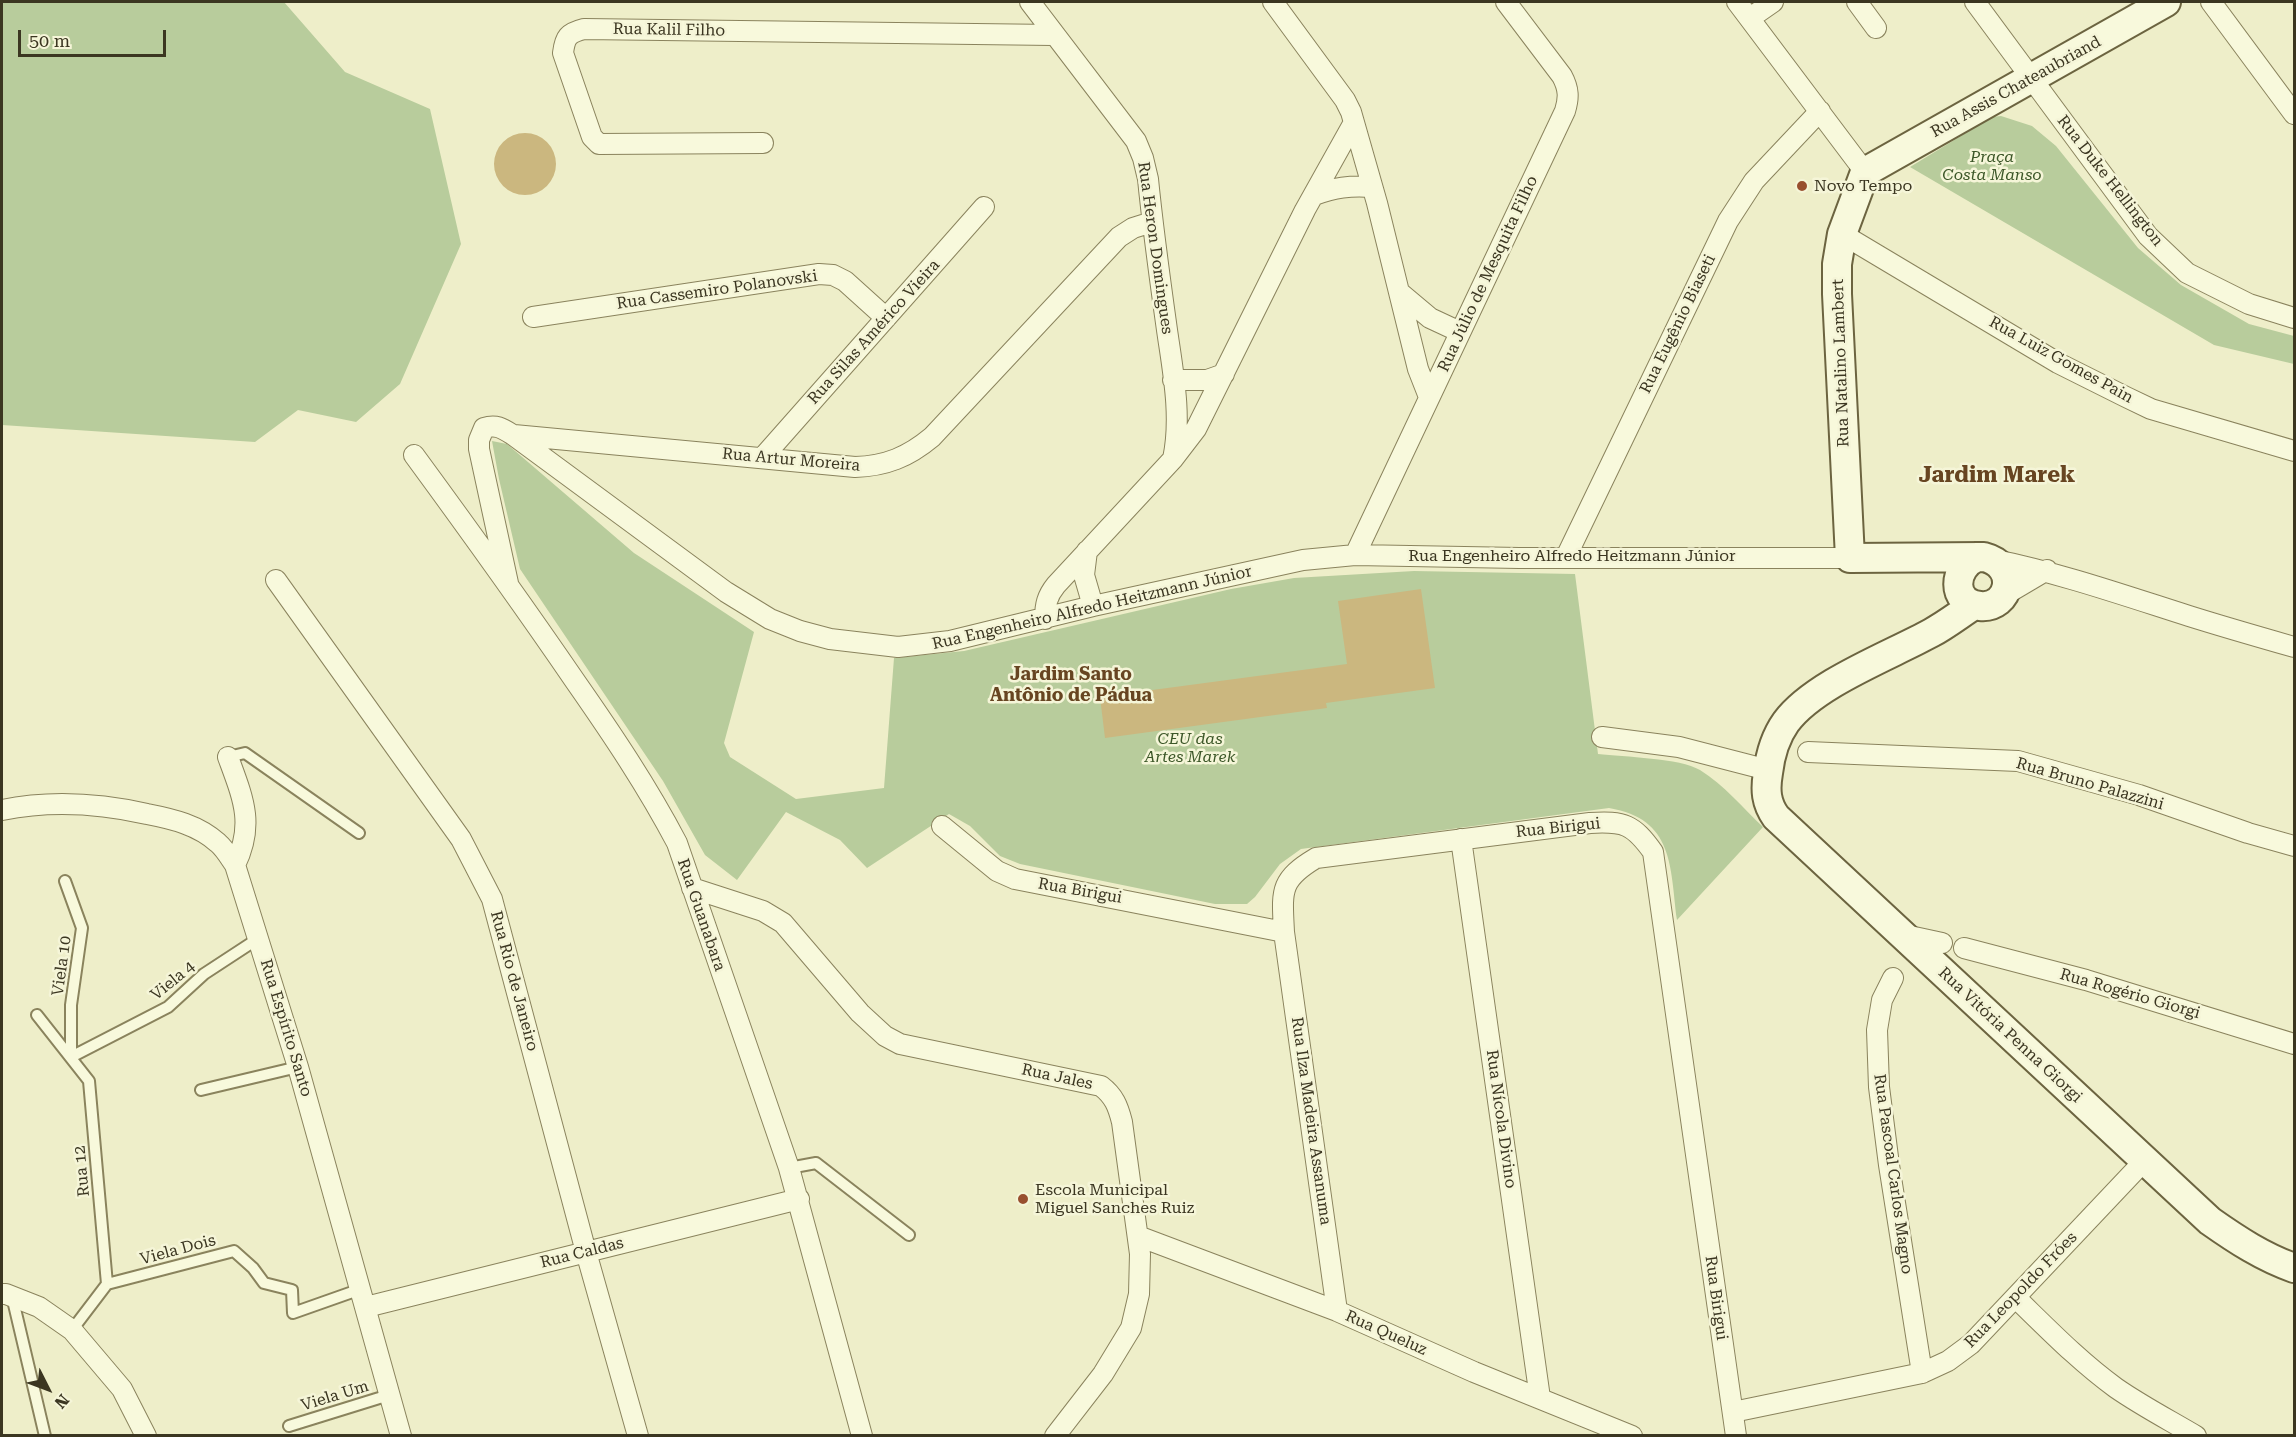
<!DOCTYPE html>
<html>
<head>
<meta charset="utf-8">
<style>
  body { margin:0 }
  #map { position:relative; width:2296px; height:1437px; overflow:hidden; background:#eeeec9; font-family:"Roboto Serif",serif }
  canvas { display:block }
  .frame { position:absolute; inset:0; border:3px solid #3b3621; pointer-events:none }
  .north { position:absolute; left:18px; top:1359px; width:60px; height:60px; -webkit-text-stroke:4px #f5f5d8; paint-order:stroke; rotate:132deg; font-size:16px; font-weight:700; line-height:24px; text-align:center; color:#3b3621 }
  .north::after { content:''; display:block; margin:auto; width:21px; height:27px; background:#3b3621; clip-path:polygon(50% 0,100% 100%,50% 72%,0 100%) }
  .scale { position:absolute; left:18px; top:30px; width:148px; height:27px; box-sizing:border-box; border:3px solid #3b3621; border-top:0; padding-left:8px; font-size:18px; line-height:21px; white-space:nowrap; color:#3b3621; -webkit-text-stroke:4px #f5f5d8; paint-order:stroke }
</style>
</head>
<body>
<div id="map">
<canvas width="2296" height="1437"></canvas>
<div class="frame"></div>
<div class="north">N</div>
<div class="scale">50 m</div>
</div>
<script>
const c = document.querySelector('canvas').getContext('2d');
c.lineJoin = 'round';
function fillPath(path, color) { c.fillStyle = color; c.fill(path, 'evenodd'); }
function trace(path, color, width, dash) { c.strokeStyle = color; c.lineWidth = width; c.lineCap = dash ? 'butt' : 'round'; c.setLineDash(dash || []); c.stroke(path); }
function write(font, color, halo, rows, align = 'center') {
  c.font = font + ' "Roboto Serif",serif'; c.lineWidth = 5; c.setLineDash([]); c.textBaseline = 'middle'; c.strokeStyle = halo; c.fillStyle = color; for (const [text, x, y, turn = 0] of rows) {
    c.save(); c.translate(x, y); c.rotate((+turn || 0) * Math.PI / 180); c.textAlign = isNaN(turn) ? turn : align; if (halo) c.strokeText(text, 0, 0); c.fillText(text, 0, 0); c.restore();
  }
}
fillPath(new Path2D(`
  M2 2H284L345 72 430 109 461 244 400 384 356 422 298 410 255 442 2 425Z
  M2001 116 2032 126 2056 146 2138 248 2181 285 2249 324 2294 336V364L2214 345 1910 167 1992 117Z
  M492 441 507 444 634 553 754 632 724 743 730 757 796 799 884 788 894 658 964 651 1231 589 1294 578 1414 571 1575 574 1598 754C1624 757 1680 758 1700 770 1724 785 1743 808 1763 827L1677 920C1670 866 1674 819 1609 808L1301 849 1280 864 1255 897 1247 904H1215L1020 864 1000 856 970 826 949 814 867 868 840 840 786 812 737 880 705 855 663 781 520 569 499 479Z`), '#b8cc9c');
fillPath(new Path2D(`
  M494 164a31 31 0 1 1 62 0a31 31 0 1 1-62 0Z
  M1421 589 1435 688 1326 703 1327 708 1105 738 1100 697 1347 664 1338 601Z`), '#cbb77f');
const lane = new Path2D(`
  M228 757 245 753 359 833
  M65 881 82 928 71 1005V1057L168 1007 204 974 259 938
  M37 1015 89 1081 107 1284 72 1330
  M201 1090 298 1067
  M789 1168 816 1163 909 1235
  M107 1284 234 1251 253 1268 264 1283 292 1290 293 1313 361 1289
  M12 1296 45 1436
  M289 1426 389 1395`);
const street = new Path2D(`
  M1030 2 1136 141 1143 158 1148 179C1153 230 1160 280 1167 330 1173 372 1182 417 1173 459
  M1273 2 1345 100 1351 112 1377 203 1418 369 1429 397
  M1737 2 1865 172
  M1857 2 1876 28
  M1975 2 2148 236 2187 273 2249 304 2294 318
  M2211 2 2294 114
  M1750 18 1773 2
  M763 143 599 144 592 137 563 53C565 37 568 33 584 29L1053 35
  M1314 195C1334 188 1350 185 1372 187
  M1842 234 2058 363 2126 397 2151 409 2294 451
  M1399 292 1430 318 1460 332
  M533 317 819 274 833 275 845 281 886 318
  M1173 380H1207L1224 374
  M514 435 855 467C886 466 908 457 932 437L1119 237 1133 228 1152 222
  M414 455C469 530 523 605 575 681 612 734 647 786 677 843L789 1168 862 1436
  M763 457 984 207
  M1087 551 1084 575 1093 606
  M1355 555 1565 111C1569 98 1569 89 1562 76L1506 2
  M1566 557 1728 221 1754 181 1820 111
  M1991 559C2060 573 2123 595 2189 616 2224 627 2259 637 2294 647
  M276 580 461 839 492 899 586 1252 638 1436
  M508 583 479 449V440L484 428C496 424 502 428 513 435L726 592 770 619 800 631 830 639 898 647 950 641 1093 606 1303 560 1355 555 1519 558H1850
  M2003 596 2047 570
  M1045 619C1045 605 1047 596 1056 585L1173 459 1196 429 1305 210 1353 124
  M1602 737 1679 747 1768 770
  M1808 752 2018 761 2139 795 2248 833 2294 846
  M228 757C243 798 255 824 235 865
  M2 810C51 800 98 803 147 814 173 819 198 825 218 843 225 849 230 858 235 865L298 1067 401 1436
  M942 826 997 871 1015 879 1284 932C1282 891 1279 880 1316 858L1590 823C1624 821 1633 824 1653 852L1736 1436
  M1461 839 1540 1398
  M692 888 763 911 783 923 860 1013 885 1036 900 1044 1101 1086C1114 1096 1118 1106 1122 1122L1140 1254 1139 1294 1131 1328 1103 1374 1055 1436
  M1284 932 1337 1311
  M1905 935 1942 943
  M1964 948 2086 980 2294 1044
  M1893 978 1882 1000 1877 1030 1879 1087 1889 1165 1922 1373
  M1138 1236 1337 1311 1474 1372 1632 1436
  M2 1294H6L39 1307 72 1330 122 1389 146 1436
  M2016 1298C2048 1329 2080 1362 2116 1388 2142 1406 2169 1420 2196 1436
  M366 1307 799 1199
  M1733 1412 1922 1373 1948 1361 1971 1344 2145 1160`);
const secondary = new Path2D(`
  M1977 557C1953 567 1950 603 1980 606 2010 609 2020 566 1984 557L1850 558 1837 294V264L1842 234 1865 172 2166 2
  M1974 605C1960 614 1946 625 1931 633 1889 656 1814 684 1786 722 1776 736 1770 756 1768 773 1765 790 1766 803 1776 817L2210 1221C2237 1240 2263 1257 2294 1268`);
trace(lane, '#8a835d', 14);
trace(street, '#8a835d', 22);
trace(secondary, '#6c6440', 32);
trace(lane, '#f8f9dc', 10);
trace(street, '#f8f9dc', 20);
trace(secondary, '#f8f9dc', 28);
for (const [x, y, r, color] of [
  [1802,186,6,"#984f2e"],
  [1023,1199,6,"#984f2e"]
]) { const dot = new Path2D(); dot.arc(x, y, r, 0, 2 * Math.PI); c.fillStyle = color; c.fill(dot); trace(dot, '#f5f5d8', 2); }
write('16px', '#3b3621', '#f5f5d8', [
  ["Rua Kalil Filho",669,30,1],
  ["Rua Assis Chateaubriand",2016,87,-29],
  ["Rua Duke Hellington",2110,181,52],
  ["Rua Heron Domingues",1155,248,82],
  ["Rua Júlio de Mesquita Filho",1488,274,-65],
  ["Rua Cassemiro Polanovski",717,290,-8],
  ["Rua Eugênio Biaseti",1678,324,-64],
  ["Rua Silas Américo Vieira",874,332,-48],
  ["Rua Luiz Gomes Pain",2061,360,29],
  ["Rua Natalino Lambert",1841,363,-92],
  ["Rua Artur Moreira",791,460,5],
  ["Rua Engenheiro Alfredo Heitzmann Júnior",1572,556],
  ["Rua Engenheiro Alfredo Heitzmann Júnior",1092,608,-13],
  ["Rua Bruno Palazzini",2090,784,16],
  ["Rua Birigui",1558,828,-6],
  ["Rua Birigui",1080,891,10],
  ["Rua Guanabara",701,915,71],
  ["Viela 10",62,966,-82],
  ["Viela 4",173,981,-39],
  ["Rua Rio de Janeiro",514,981,75],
  ["Rua Rogério Giorgi",2130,994,16],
  ["Rua Espírito Santo",286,1028,73],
  ["Rua Vitória Penna Giorgi",2010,1035,43],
  ["Rua Jales",1057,1077,12],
  ["Rua Nícola Divino",1501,1119,82],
  ["Rua Ilza Madeira Assanuma",1311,1121,82],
  ["Rua 12",82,1171,-95],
  ["Rua Pascoal Carlos Magno",1893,1174,82],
  ["Viela Dois",178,1250,-15],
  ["Rua Caldas",582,1253,-14],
  ["Rua Leopoldo Fróes",2021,1290,-46],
  ["Rua Birigui",1716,1298,82],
  ["Rua Queluz",1386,1333,24],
  ["Viela Um",335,1396,-17]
]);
write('italic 16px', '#3c5728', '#f5f5d8', [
  ["Praça",1992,157],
  ["Costa Manso",1992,175],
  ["CEU das",1190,739],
  ["Artes Marek",1190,757]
]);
write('16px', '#3b3621', '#f5f5d8', [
  ["Novo Tempo",1814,186],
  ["Escola Municipal",1035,1190],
  ["Miguel Sanches Ruiz",1035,1208]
], 'left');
write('bold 18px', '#674521', '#f5f5d8', [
  ["Jardim Santo",1071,675],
  ["Antônio de Pádua",1071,696]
]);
write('bold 22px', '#674521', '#f5f5d8', [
  ["Jardim Marek",1997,476]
]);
</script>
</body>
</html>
